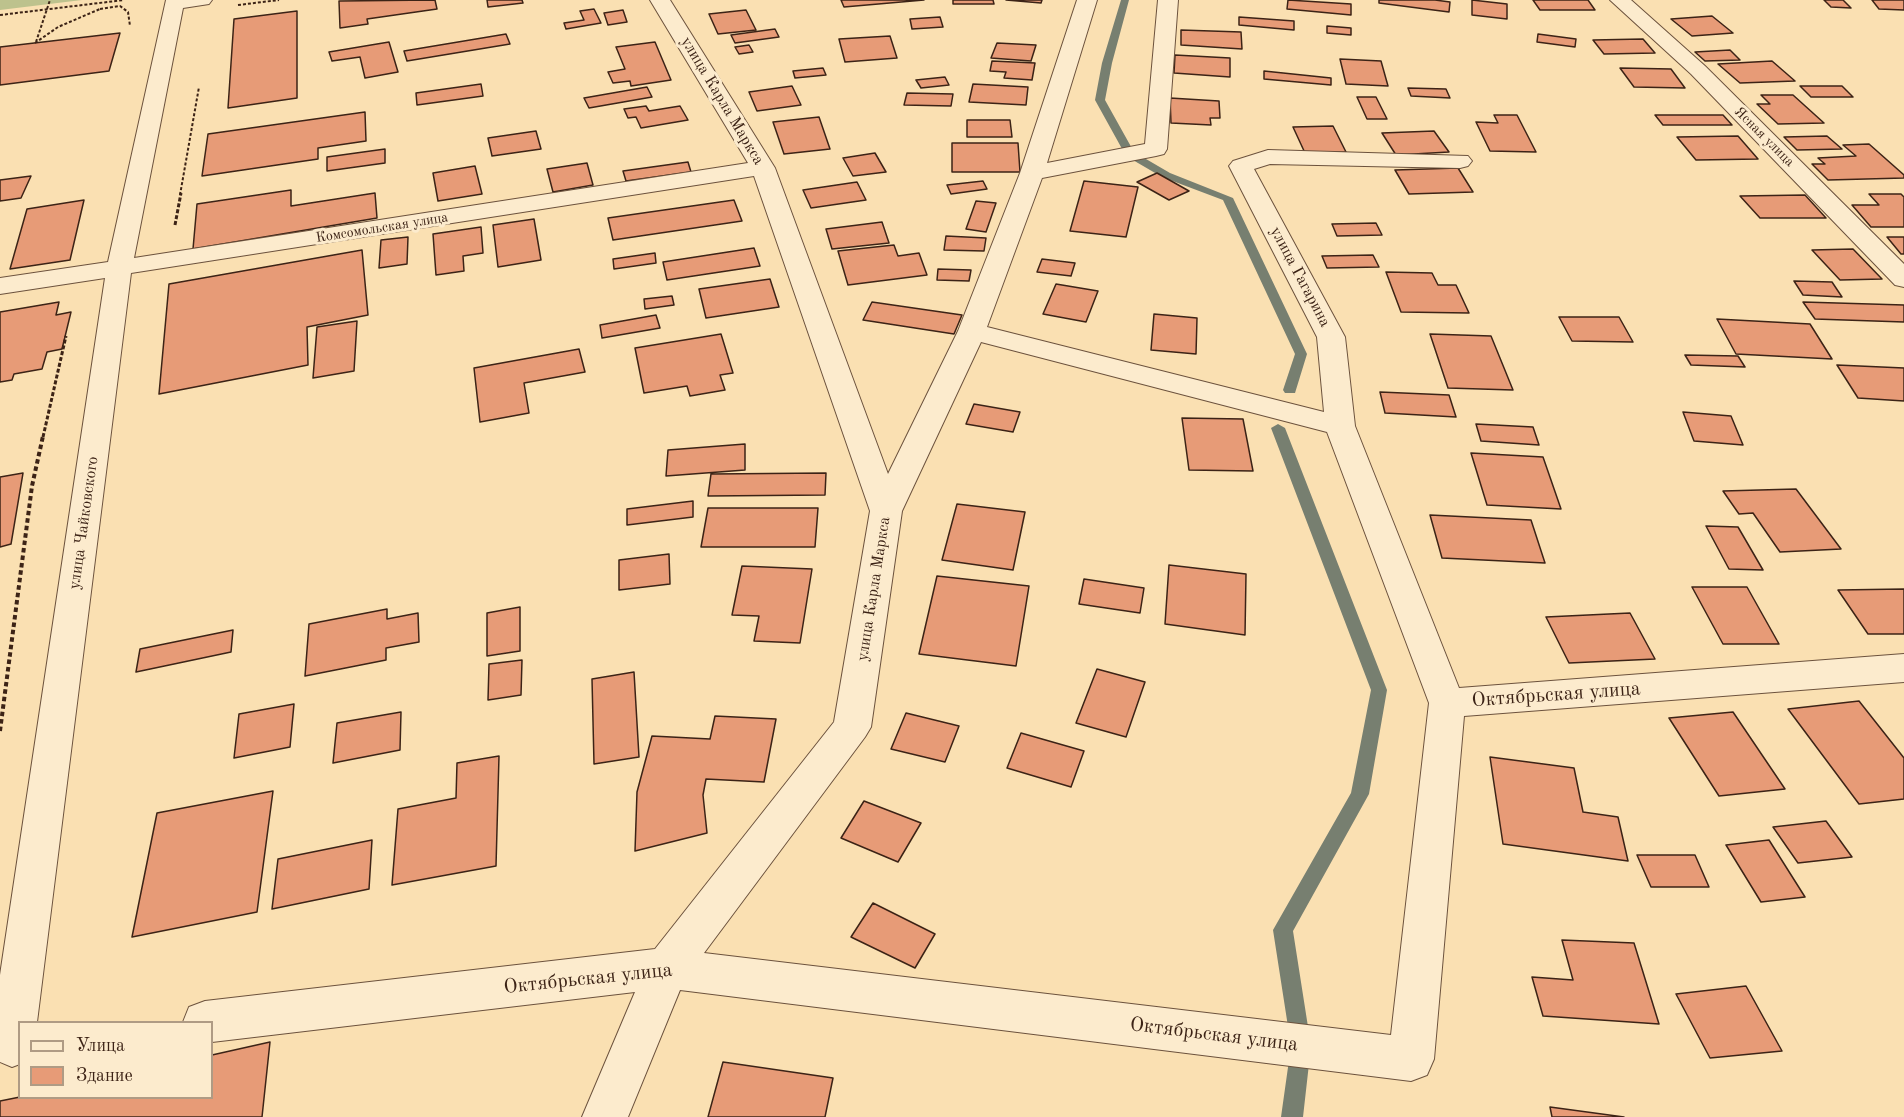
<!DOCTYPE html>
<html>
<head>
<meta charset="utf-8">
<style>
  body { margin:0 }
  #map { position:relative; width:1904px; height:1117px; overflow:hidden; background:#fae0b2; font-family:"Old Standard TT",serif }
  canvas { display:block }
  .legend { position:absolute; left:18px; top:1021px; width:195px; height:78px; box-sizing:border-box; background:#fcebcd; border:2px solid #af9b84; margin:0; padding:8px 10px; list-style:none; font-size:18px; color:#3c2316 }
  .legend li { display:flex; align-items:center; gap:12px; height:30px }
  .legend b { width:30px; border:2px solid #af9b84 }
</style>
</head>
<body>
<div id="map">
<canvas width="1904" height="1117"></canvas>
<ul class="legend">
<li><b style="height:8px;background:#fcebcd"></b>Улица</li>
<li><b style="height:16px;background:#e79b77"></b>Здание</li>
</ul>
</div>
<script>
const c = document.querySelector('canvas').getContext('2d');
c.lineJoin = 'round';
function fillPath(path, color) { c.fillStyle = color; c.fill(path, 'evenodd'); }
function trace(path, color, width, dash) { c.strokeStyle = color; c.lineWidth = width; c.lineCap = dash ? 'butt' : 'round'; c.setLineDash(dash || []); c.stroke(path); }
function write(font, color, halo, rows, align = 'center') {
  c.font = font + ' "Old Standard TT",serif'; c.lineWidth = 6; c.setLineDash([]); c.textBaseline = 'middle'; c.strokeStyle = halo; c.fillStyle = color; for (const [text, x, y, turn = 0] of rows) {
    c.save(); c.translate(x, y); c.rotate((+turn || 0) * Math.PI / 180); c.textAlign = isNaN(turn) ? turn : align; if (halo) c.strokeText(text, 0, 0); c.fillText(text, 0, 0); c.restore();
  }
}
fillPath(new Path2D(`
  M0 0H82L0 10Z`), '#bdc28d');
fillPath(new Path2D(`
  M1121 0H1129L1112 63 1105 100 1134 152 1170 173 1233 198 1307 354 1295 393H1285L1283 390 1295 354 1223 200 1162 177 1126 156 1095 100 1102 63Z
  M1278 424 1285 428 1387 690 1369 794 1293 931 1311 1046 1303 1117H1281L1291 1046 1273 930 1351 793 1371 690 1271 428Z`), '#777f70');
const building = new Path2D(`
  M435 0 437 9 367 19 368 24 340 28 339 1Z
  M487 0H522L523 3 488 7Z
  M841 0H924L844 7Z
  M953 0H993L994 4H953Z
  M1006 0H1042L1041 3Z
  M1288 0 1351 4V15L1287 9Z
  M1379 0H1435L1450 2 1449 12 1379 3Z
  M1472 0 1507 4V19L1472 15Z
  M1533 0H1588L1595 10H1540Z
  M1824 0H1843L1851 8 1831 7Z
  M1872 0H1904V10L1879 9Z
  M594 9 601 23 566 29 564 23 584 20 580 11Z
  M623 10 627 22 608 25 604 13Z
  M746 10 756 30 718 34 709 14Z
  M297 11V98L228 108 234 19Z
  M1712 16 1733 33 1692 36 1671 19Z
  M940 17 943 27 912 29 910 19Z
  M1239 17 1294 21V30L1239 25Z
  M1327 26 1351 28V35L1327 33Z
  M775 29 779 37 735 43 731 35Z
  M1181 30 1241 32 1242 49 1181 45Z
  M120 33 109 71 0 85V47Z
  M506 34 510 44 407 61 404 51Z
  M1538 34 1576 39 1575 47 1537 42Z
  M890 36 897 58 845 62 839 39Z
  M1643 39 1655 53 1604 54 1593 40Z
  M389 42 398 72 365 78 360 57 332 61 329 52Z
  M655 42 671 80 631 86 630 81 613 83 608 72 625 69 616 47Z
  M997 43 1036 45 1031 61 991 58Z
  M749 45 753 52 739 54 735 47Z
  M1730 50 1740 60 1705 61 1695 52Z
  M1175 55 1230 58V77L1174 73Z
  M1340 59 1381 61 1388 86 1346 84Z
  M992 61 1035 63 1032 80 1004 78 1006 72 990 71Z
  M1772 61 1795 81 1740 83 1718 64Z
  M823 68 826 75 795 78 793 71Z
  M1620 68 1671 69 1685 88 1634 87Z
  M1264 71 1331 78V85L1264 79Z
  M945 77 949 85 921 88 916 80Z
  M481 84 483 96 417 105 416 93Z
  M973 84 1028 87 1026 105 969 102Z
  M792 86 801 105 757 111 749 92Z
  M1800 86H1842L1853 97H1811Z
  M647 87 652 97 589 108 584 98Z
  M1408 88 1446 89 1450 98 1411 96Z
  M907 93 953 94 951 106 904 105Z
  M1761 95H1793L1824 123 1778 124 1757 104H1770Z
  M1357 97H1376L1387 119H1367Z
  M1170 98 1219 101 1220 118H1210L1211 125 1171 123Z
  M646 106 649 111 680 106 688 120 641 128 636 117 628 118 624 109Z
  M365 112 366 141 318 148V159L202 176 208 134Z
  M1494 115H1517L1536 152 1490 151 1476 122 1498 123Z
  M1655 115H1723L1732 125H1663Z
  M819 117 830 149 784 154 773 122Z
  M967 120H1010L1012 137H967Z
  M1333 126 1346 152 1305 153 1293 127Z
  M536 131 541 149 492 156 488 138Z
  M1434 131 1449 152 1396 155 1382 133Z
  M1738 136 1758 159 1696 160 1677 137Z
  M1827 136 1842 149 1797 150 1784 137Z
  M952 143H1018L1020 172H952Z
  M1869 144 1904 175V178L1828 180 1812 164H1825L1818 158 1856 156 1843 145Z
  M385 149V163L327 171V157Z
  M875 153 886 172 853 176 843 158Z
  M688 162 691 172 626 181 623 171Z
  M587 163 593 185 553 192 547 169Z
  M475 166 482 194 438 201 433 173Z
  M1458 168 1473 192 1409 194 1395 170Z
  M1157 173 1189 191 1169 200 1137 182Z
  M31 176 21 198 0 201V180Z
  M983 181 987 189 951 194 947 185Z
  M1084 181 1138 187 1126 237 1070 231Z
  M857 182 866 200 811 208 803 190Z
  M291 190V206L375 193 377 218 193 249 197 204Z
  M1869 194H1901L1904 197V227H1871L1852 205H1879Z
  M1805 195 1826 218H1760L1740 196Z
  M84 200 70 260 10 269 27 209Z
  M734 200 742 221 613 240 608 218Z
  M976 201 996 203 986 232 966 229Z
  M534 219 541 260 498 267 493 225Z
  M882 222 889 243 832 249 826 229Z
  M1376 223 1382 235 1337 236 1332 224Z
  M481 227 483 253 463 256 464 271 436 275 433 234Z
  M946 236 986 238 984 251 944 250Z
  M408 237 407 264 379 268 381 240Z
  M1887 237H1904V254H1901Z
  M894 245 898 256 919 253 927 275 848 285 838 251Z
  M754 248 760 266 667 280 663 262Z
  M1853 249 1882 279 1840 280 1812 250Z
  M362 250 368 315 307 327 308 365 159 394 169 284Z
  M655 253 656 263 614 269 613 259Z
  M1373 255 1379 267 1327 268 1322 256Z
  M1042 259 1075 263 1071 276 1037 272Z
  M938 269 971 270 969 281 937 280Z
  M1386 272 1432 273 1438 285H1456L1469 313 1401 312Z
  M770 279 779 307 706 318 699 289Z
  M1794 281 1832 282 1842 297 1803 295Z
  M1056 284 1098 291 1086 322 1043 314Z
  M672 296 674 305 645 309 644 299Z
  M59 302 56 315 71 312 62 349 47 352 42 369 14 374 12 380 0 382V312Z
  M872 302 962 315 954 334 863 320Z
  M1803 302 1904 305V322L1815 319Z
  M1154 314 1197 318 1196 354 1151 350Z
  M656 315 660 328 602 338 600 325Z
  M1559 317H1619L1633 342 1572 341Z
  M1717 319 1810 324 1832 359 1736 354Z
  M357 321 354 371 313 378 317 327Z
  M721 334 733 373 720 375 725 390 690 396 687 386 644 393 635 348Z
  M1430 334 1491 336 1513 390 1448 388Z
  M579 349 585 372 524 383 529 413 480 422 474 368Z
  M1685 355 1738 356 1745 367 1691 365Z
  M1837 365 1904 368V401L1858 398Z
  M1380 392 1449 395 1456 417 1385 413Z
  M974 404 1020 412 1013 432 966 424Z
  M1683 412 1731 416 1743 445 1694 441Z
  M1182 418 1243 419 1253 471 1189 470Z
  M1476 424 1533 427 1539 445 1481 441Z
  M745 444V470L666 476 668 450Z
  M1471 453 1543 457 1561 509 1487 505Z
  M23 473 11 544 0 547V477Z
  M826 473 825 495 708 496 711 474Z
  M1796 489 1841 549 1780 552 1753 513 1739 514 1723 491Z
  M693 501V517L627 525V509Z
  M957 504 1025 512 1013 570 942 560Z
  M708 508H818L815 547H701Z
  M1430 515 1531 520 1545 563 1442 558Z
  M1706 526 1738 527 1763 570 1729 569Z
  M669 554 670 584 619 590V560Z
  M1169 565 1246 574 1245 635 1165 624Z
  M742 566 812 569 800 643 754 641 759 616 732 615Z
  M937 576 1029 586 1016 666 919 654Z
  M1084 579 1144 588 1140 613 1079 604Z
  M1692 587H1747L1779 644H1723Z
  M1904 589V634H1868L1838 590Z
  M520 607V651L487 656V613Z
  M387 609V619L418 613 419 642 386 648V660L305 676 309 624Z
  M1630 613 1655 659 1569 663 1546 617Z
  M233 630 231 652 136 672 140 649Z
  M522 660 521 695 488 700 489 664Z
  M1097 669 1145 682 1126 737 1076 723Z
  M634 672 639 757 594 764 592 679Z
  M1859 701 1904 758V799L1859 804 1788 709Z
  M294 704 290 747 234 758 239 714Z
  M401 712 400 750 333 763 337 723Z
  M1733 712 1785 789 1719 796 1669 718Z
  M906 713 959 726 945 762 891 749Z
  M715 716 776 719 764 782 706 779 703 795 707 833 635 851 637 792 652 736 710 739Z
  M1021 733 1084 751 1071 787 1007 768Z
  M499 756 496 866 392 885 398 809 456 798 457 763Z
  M1490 757 1574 768 1583 812 1618 817 1628 861 1503 844Z
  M273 791 257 912 132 937 157 813Z
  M864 801 921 823 898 862 841 838Z
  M1826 821 1852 857 1798 863 1773 827Z
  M372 840 369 889 272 909 278 859Z
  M1769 840 1805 897 1761 902 1726 845Z
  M1637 855H1695L1709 887H1651Z
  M873 903 935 934 915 968 851 937Z
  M1562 940 1634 943 1659 1024 1543 1016 1532 977 1573 980Z
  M1746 986 1782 1051 1710 1058 1676 994Z
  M270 1042 262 1117H0V1101L20 1097 212 1098V1055Z
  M723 1062 833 1078 825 1117H708Z
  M1550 1107 1624 1117H1552Z`);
fillPath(building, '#e79b77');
trace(building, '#3c2316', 1.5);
const minor = new Path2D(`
  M166 0H212L209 4 183 8 134 258 748 163 650 0H670L775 168 888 474 958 331 1020 173 1077 0H1097L1047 163 1145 144 1158 0H1178L1167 149 1164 154 1156 156 1042 178 987 327 1324 412 1317 337 1229 166 1233 161 1268 150 1468 156 1472 161 1468 166 1460 168 1270 164 1254 169 1345 337 1355 426 1459 688 1904 654V682L1464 716 1434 1059 1427 1075 1411 1081 680 990 628 1117H582L635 992 212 1042V1022H183L189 1007 205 1001 655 949 834 722 870 511 754 176 131 273 37 1022H20V1064L12 1067 0 1062V975L105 278 0 294V278L108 262ZM981 342 1327 432 1429 703 1391 1035 704 953 865 737 871 727 902 511Z
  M1610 0H1631L1705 66 1904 264V287L1895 285 1691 74Z`);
trace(minor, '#6c523d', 2);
trace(new Path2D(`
  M238 5 279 0
  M100 9 120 6 128 12 130 26
  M0 15 124 0
  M36 42 50 0
  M35 43 58 27 100 9
  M180 195 199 87`), '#3c2316', 2, [3, 2]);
trace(new Path2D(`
  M175 225 181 193
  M43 437 66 336`), '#3c2316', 3, [4, 2]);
trace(new Path2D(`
  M0 731 32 486 43 436`), '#3c2316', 4, [4.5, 3]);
fillPath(minor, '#fcebcd');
write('14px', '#3c2316', '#fcebcd', [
  ["Ясная улица",1764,137,45],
  ["Комсомольская улица",382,228,-9]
]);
write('16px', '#3c2316', '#fcebcd', [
  ["улица Карла Маркса",722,101,59],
  ["улица Гагарина",1300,277,62],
  ["улица Чайковского",84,523,-82],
  ["улица Карла Маркса",874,589,-81]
]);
write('20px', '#3c2316', '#fcebcd', [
  ["Октябрьская улица",1556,695,-4],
  ["Октябрьская улица",588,979,-6],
  ["Октябрьская улица",1214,1035,7]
]);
</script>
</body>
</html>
